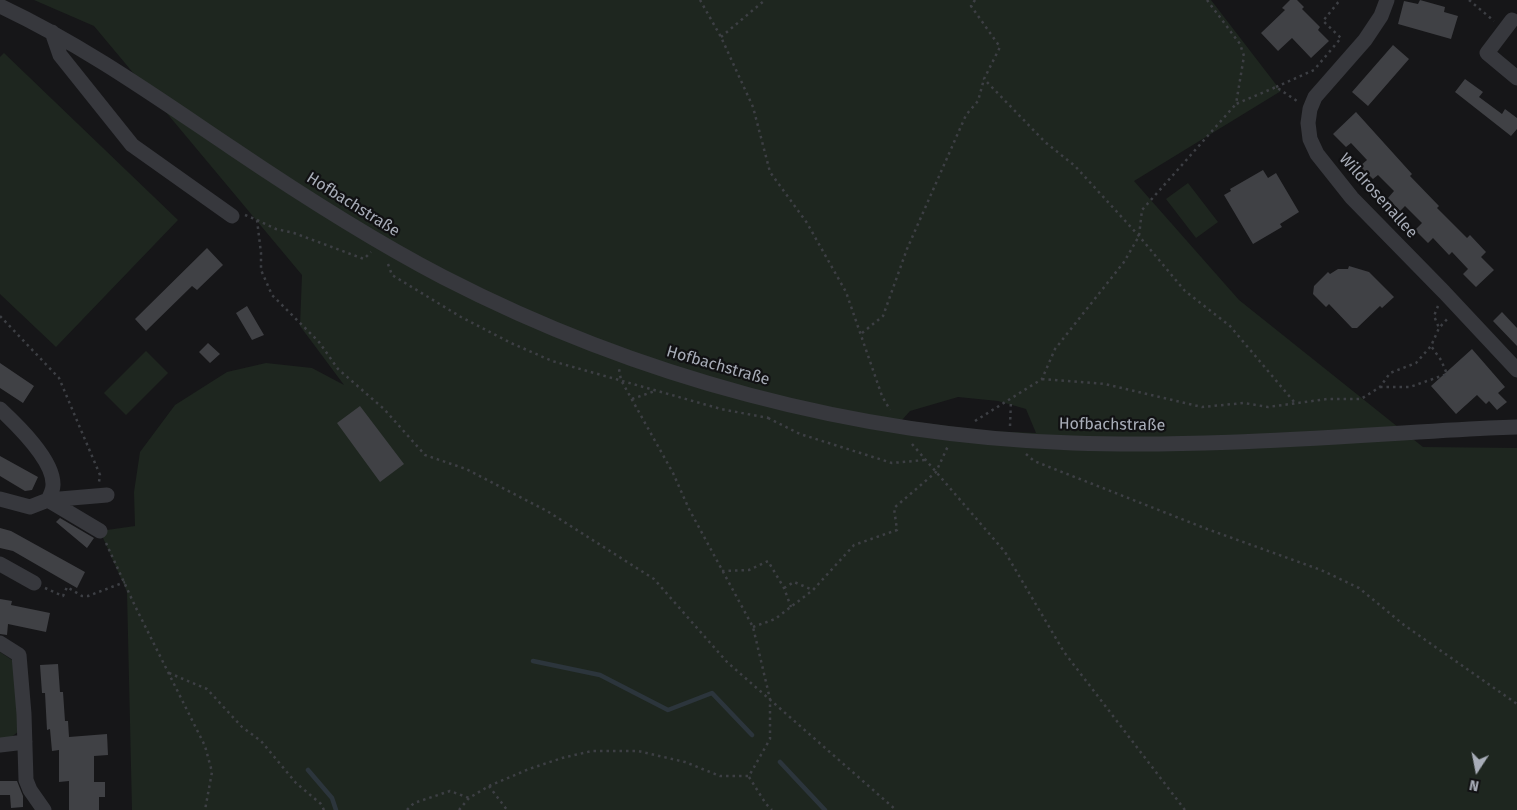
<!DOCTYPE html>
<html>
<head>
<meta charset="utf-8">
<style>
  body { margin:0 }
  #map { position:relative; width:1517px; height:810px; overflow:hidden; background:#161618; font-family:"Fira Sans",sans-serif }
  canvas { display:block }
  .north { position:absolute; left:1452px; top:745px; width:50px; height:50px; -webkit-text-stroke:4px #111113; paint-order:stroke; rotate:191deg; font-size:14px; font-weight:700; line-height:20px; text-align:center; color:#a8adb8 }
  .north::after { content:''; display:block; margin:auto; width:18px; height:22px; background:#a8adb8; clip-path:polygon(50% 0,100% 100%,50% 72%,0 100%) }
</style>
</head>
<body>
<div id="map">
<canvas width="1517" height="810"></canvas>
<div class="north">N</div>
</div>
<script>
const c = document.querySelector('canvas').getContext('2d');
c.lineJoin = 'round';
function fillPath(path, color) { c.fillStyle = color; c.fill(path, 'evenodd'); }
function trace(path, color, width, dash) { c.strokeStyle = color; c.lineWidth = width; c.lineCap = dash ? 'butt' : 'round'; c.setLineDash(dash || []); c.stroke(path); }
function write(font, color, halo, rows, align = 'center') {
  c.font = font + ' "Fira Sans",sans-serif'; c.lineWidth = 4.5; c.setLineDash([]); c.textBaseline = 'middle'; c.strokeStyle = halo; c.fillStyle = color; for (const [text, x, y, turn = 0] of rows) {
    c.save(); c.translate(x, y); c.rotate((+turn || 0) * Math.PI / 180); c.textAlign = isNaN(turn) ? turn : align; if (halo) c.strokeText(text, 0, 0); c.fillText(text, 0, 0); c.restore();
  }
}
fillPath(new Path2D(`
  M34 0H1211L1281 91 1134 181 1239 300 1423 447 1517 448V810H132L127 592 100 531 135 526 134 492 140 452 175 405 227 372 266 363 312 368 344 385 300 326 302 275 94 26ZM958 397 998 401 1026 409 1036 433 987 431 902 420 910 411Z
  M4 53 178 220 56 347 0 294V57Z
  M1188 183 1218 222 1196 238 1166 199Z
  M146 351 168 373 126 415 104 393Z
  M0 652 15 662 19 731 5 742H0Z`), '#1e261f');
trace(new Path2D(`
  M533 661 600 675 668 710 712 693 752 735
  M780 762 825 810
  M308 770 332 798 336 810`), '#2c353c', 4.5);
fillPath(new Path2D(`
  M1290 0H1297L1304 7 1302 9 1320 27 1318 30 1329 41 1311 58 1292 38 1278 51 1261 33 1285 10 1282 8Z
  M1420 0 1445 7 1444 12 1458 16 1451 39 1398 24 1404 1 1418 4Z
  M1393 45 1409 59 1368 106 1352 92Z
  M1465 79 1483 92 1479 97 1502 114 1505 109 1517 118V129L1511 136 1455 92Z
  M1356 112 1412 174 1410 176 1439 206 1437 208 1467 238 1470 235 1486 252 1481 257 1494 270 1476 287 1463 274 1468 269 1452 252 1449 255 1433 238 1428 243 1415 230 1422 223 1405 206 1400 211 1388 198 1394 191 1378 175 1373 179 1360 166 1367 160 1351 143 1346 147 1333 134Z
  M1263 170 1268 178 1276 173 1299 212 1280 224 1282 227 1253 244 1224 195 1231 191 1230 189Z
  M207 248 223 265 197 290 192 286 146 331 135 319Z
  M1349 266 1369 272 1394 297 1382 308 1380 306 1357 328H1352L1329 304 1326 307 1313 294 1314 286 1328 272 1330 274 1338 269H1348Z
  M247 306 264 335 252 340 236 313Z
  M1502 312 1517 328V346L1493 321Z
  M208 343 220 354 210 363 199 352Z
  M1472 349 1505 387 1498 393 1507 402 1497 410 1489 401 1486 404 1477 395 1456 414 1431 386Z
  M0 363 34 386 23 403 0 388Z
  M360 406 404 464 380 482 337 423Z
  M0 456 38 477 32 490 25 491 0 476Z
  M60 518 94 538 87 548 56 522Z
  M0 528 11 531 85 572 77 588 13 551 0 548Z
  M0 599 12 601 11 605 50 613 46 632 8 624 7 635 0 634Z
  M58 664 60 692H63L65 721H68L69 737 107 734 108 755 94 756V782H105V797H99V810H69V781L59 782V750L52 751 50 729 47 730 45 693H42L40 665Z
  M0 781H17L23 796V807L11 808 10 795H0Z`), '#404145');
trace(new Path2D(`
  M700 0 721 37 753 107 770 172 807 223 846 292 882 396 890 410
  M975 0 971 6 1000 47 984 79 1045 142 1075 166 1139 236 1185 291 1230 326 1295 403
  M1207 0 1240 44 1244 56 1236 104 1276 87 1297 101
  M1469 0 1494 21
  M721 37 765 0
  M1276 87 1314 70 1341 38 1323 21 1340 0
  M245 215 257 220 261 253V270L272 295 319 342 338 369 384 409 425 455 466 469 547 511 654 579 727 662 896 810
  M257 220 276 229 294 233 364 259 371 252
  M388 264 392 275 461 317 511 343 552 361 721 409 768 418 770 414
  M1438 306 1434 316 1439 328
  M0 316 59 378 100 475 99 482
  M862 333 883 316 907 249 966 115 978 101 984 79
  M1042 379 1105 384 1202 407 1244 403 1268 407 1327 399H1361L1380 387 1390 373 1416 363 1431 346 1439 328 1449 317
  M1380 387H1410L1447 374 1441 360 1431 346
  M632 399 655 391
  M768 418 800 434 892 463 925 460
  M975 421 1042 379 1055 349 1124 262 1139 236 1142 210 1236 104
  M1010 426 1011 400
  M912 444 1005 552 1064 652 1185 810
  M1026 454 1034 461 1207 529 1321 570 1359 588 1404 625 1517 704
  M106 543 135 606 205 746 212 772 205 810
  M722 571 749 570 768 561 784 588 791 607
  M45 588 63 596 67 587 82 596H88L125 582
  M784 588 794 582 813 590
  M753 627 775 619 813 590 854 545 897 530 894 508 936 472 948 446
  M169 673 207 689 242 727 261 741 296 783 321 804 324 810
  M749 777 766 804 772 810
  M489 786 507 810
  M407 810 414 803 450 791 469 798
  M459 810 469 798 489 786 529 769 562 758 592 751H638L685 762 720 776H749L770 739V699L753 627 689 509 673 473 621 380 619 369`), '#3d3f44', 2.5, [2.5, 4]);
trace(new Path2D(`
  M1387 0 1381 16 1365 40 1315 97 1310 109 1308 123 1310 139 1317 154 1352 198 1444 292 1517 370
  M0 6C83 45 156 97 232 148 300 194 370 239 443 277 637 377 855 436 1073 443 1211 448 1351 435 1489 428L1517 427
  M1512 20 1487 53 1517 78
  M52 32 60 55 132 145 232 216
  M0 409C17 425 54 460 53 485 53 490 50 496 48 500L30 507 0 499
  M100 531 48 500 107 495
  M0 564 34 583
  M0 643 19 655 24 714 26 780 30 790 44 810
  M0 745 25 742`), '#37383d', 15);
write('16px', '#a8adb8', '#111113', [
  ["Wildrosenallee",1378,196,48],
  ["Hofbachstraße",353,205,32],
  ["Hofbachstraße",718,366,16],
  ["Hofbachstraße",1112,425,1]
]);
</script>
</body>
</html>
